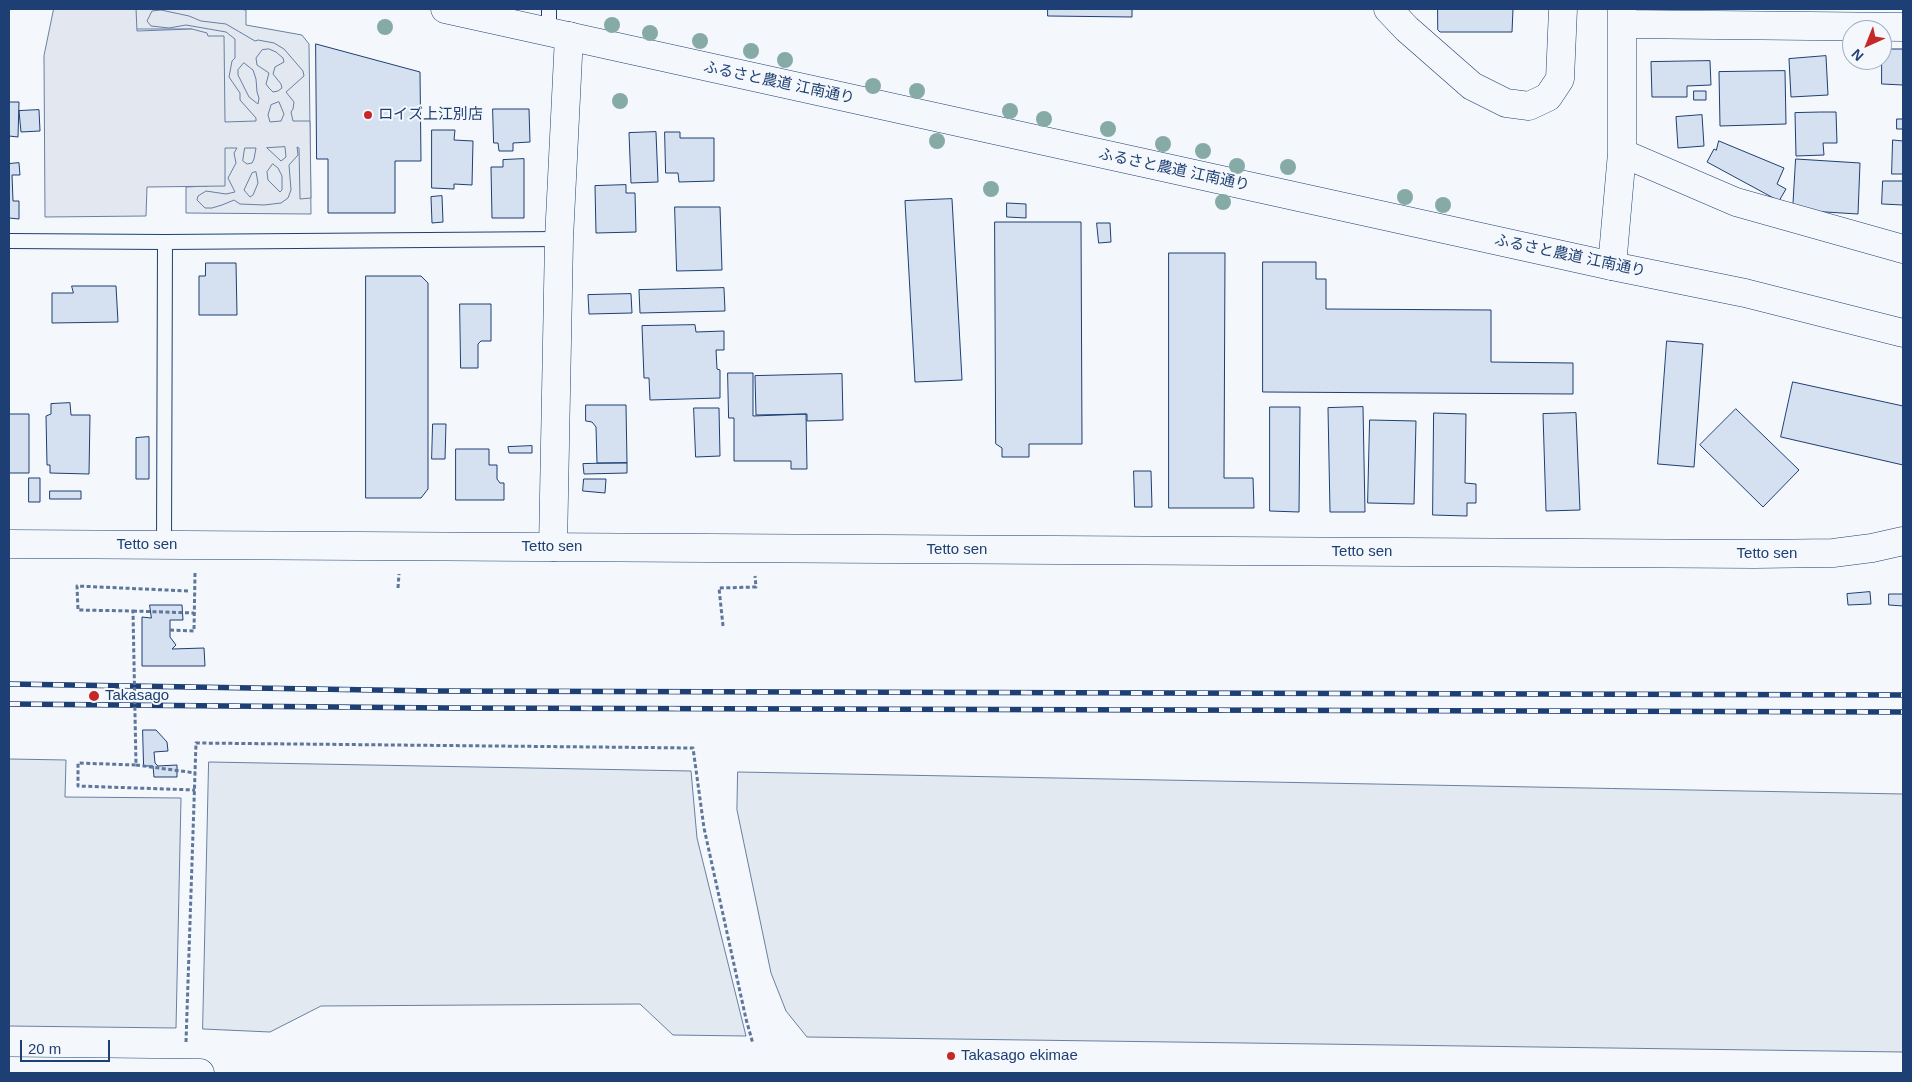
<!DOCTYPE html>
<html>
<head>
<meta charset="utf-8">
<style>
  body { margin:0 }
  #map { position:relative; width:1912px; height:1082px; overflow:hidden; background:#f4f7fb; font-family:Arial,sans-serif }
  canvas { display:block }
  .frame { position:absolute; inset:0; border:10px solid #1d3f73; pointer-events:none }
  .north { position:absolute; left:1842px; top:20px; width:50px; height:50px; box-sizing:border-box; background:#f4f7fb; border:1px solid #9eadc5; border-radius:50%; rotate:224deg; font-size:14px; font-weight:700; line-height:20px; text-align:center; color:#1d3f73 }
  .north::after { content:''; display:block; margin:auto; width:18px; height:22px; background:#c62828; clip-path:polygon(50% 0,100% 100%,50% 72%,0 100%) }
  .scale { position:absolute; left:20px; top:1040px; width:90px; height:22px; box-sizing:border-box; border:2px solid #1d3f73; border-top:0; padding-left:6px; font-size:15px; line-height:18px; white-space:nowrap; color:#1d3f73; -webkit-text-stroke:4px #f4f7fb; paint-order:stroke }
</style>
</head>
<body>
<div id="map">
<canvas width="1912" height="1082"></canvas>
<div class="frame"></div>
<div class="north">N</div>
<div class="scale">20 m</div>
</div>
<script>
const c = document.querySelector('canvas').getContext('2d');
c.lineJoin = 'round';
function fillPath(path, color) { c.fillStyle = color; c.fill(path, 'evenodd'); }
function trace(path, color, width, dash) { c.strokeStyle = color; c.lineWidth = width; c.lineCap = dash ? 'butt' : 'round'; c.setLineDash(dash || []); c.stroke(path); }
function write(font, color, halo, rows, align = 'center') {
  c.font = font + ' Arial,"Noto Sans JP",sans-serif'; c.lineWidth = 4; c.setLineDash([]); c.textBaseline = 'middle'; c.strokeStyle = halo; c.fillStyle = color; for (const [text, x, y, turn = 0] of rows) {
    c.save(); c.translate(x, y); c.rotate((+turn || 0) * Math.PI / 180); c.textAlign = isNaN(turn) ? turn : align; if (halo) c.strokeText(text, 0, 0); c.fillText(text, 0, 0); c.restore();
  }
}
const green = new Path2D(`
  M136 9H239L246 10V25L302 35 309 44 311 214 186 213V187L208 186 192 29H136Z
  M9 759 66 760 65 797 181 798 176 1028 9 1026Z
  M209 762 691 771 697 838 746 1036 673 1035 640 1004 321 1006 270 1032 203 1029Z
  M738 772 1903 794V1052L807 1037 786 1011 771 973 737 810Z`);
fillPath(green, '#e3e9f0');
trace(green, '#687fa3', 1);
const parking = new Path2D(`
  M54 9H136L137 31 192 29 207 33 208 36H224L225 122 256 121V118L240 100V93L229 77 232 61 235 58V39L226 32 186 25 169 28 151 26 147 21 152 11 161 10 189 16 201 21 226 24 255 41 258 40 274 43 284 49 303 71 304 76 286 92 294 102 293 109 291 112 293 121H310L311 198 300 199 299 148 297 147 298 155 289 165 291 190 288 198 281 203 264 205 240 204 234 200 222 205 212 208H205L197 200 198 196 206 191 226 194 235 192 228 178 236 163 234 153 237 148H225V186L147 187 146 216 45 217 44 56ZM269 49 276 52 283 58 284 62 275 67 273 74 281 84 282 88 278 91 273 92 269 88 266 84 269 73 257 65 256 58 262 50ZM244 63 253 70 256 79 257 92 259 98 258 104 249 97 238 75V70ZM279 102 284 114 281 121 270 122 268 115 271 105ZM285 147 286 157 281 161 267 148ZM245 148H256L254 159 252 163 247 164 243 161ZM273 164 278 168 282 176V190L280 192 268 180 267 172ZM256 172 258 183 253 195 250 197 244 190 252 173Z`);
fillPath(parking, '#e3e8f0');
trace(parking, '#687fa3', 1);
const building = new Path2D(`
  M1048 9H1132V17L1048 16Z
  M1438 9H1513L1512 32H1440L1438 30Z
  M316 44 420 72 421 161H395V213H328V159H317Z
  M1882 49H1903V85L1882 84Z
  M1826 56 1828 95 1791 97 1789 59Z
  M1710 61 1711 85 1687 86V97H1652L1651 62Z
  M1785 71 1786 124 1720 126 1719 72Z
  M1694 91H1706V100H1694Z
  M9 102H19L18 137 9 136Z
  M493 109H529L530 142 513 143V151H499L498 143H494Z
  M39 110 40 131 21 132 19 111Z
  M1821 112H1836L1837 143H1823L1824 155 1796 156 1795 113Z
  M1702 115 1704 146 1678 148 1676 117Z
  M1897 119H1903V129H1897Z
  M432 130H455L454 140 473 141 472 185 454 184V189L432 188Z
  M656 132 658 182 631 183 629 133Z
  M665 132H680V138H714V181L679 182 678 173H666Z
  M1893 140 1903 141V174H1892Z
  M1719 141 1784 168 1777 184 1786 189 1779 201 1707 162 1714 149 1716 150Z
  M524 159V218H492L491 167H503V160Z
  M1796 159 1860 163 1858 214 1793 210Z
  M19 163 20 175H12L13 201H19V219L9 218V164Z
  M1883 181H1903V205L1882 204Z
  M626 185V193H635L636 232 596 233 595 186Z
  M442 196 443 222 432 223 431 197Z
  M952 199 962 380 915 382 905 201Z
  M1007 203 1026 204V218L1007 217Z
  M675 207H720L722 270 677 271Z
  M995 222H1081L1082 444H1029V457H1002V448L996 444Z
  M1097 223H1110L1111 242 1099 243Z
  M1169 253H1225L1224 478H1253L1254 508H1169Z
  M1263 262H1316V279H1326V309L1491 310V362L1573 363V394L1263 392Z
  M206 263H236L237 315H199V276H205Z
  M366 276H421L428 283V489L421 498H366Z
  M72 286H116L118 322 52 323V293H73Z
  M724 288 725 311 640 313 639 290Z
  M631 294 632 313 589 314 588 295Z
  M460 304H491V341H481L478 344V368H461Z
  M695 325 696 332 724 331V350H716L717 369 720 370V398L650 400 649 378H644L642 326Z
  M1667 341 1703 344 1694 467 1658 464Z
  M728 373H753V416L806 414 807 469H791V461H734V418H729Z
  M842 374 843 420 807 421V414L756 415 755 376Z
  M1793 382 1903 406V465L1781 437Z
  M70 403 71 415H90L89 474 50 473V465H47L46 416 51 414V404Z
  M586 405H626L627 463H597L596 427 592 422 586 421Z
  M1270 407H1300L1299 512 1270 511Z
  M1363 407 1365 512H1330L1328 408Z
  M694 408H719L720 456 696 457Z
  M1736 409 1799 470 1763 507 1700 445Z
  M1434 413 1466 414 1465 483 1476 484V503H1467V516L1433 515Z
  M1576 413 1580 510 1546 511 1543 414Z
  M9 414H29V473H9Z
  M1370 420 1416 421 1414 504 1368 503Z
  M433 424H446L445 459H432Z
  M149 437V479H136V438Z
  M532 446V453H509L508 447Z
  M456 449H489V465H497V479L500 483H504V500H456Z
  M627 463V473L584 474 583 464Z
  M1134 471H1151L1152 507H1135Z
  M29 478H40V502H29Z
  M584 479H606L605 493 583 491Z
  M50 491H81V499H50Z
  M1870 592 1871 604 1848 605 1847 594Z
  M1889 594H1903V606L1889 605Z
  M150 605H182L183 620H170V637L176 645 172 649 204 648 205 666H142V617L151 618Z
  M143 730H156L167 742 168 751 154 752 155 763 158 766 177 765V777H154L153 766H144Z`);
fillPath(building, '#d5e0f0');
trace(building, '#1d3f73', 1);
const service = new Path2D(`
  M549 32V9
  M9 241 165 242 559 239
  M164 545 165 242`);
const minor = new Path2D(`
  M1388 9 1407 29 1472 86 1506 103 1529 106 1548 97 1560 79 1563 9
  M1622 24 1903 27
  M1622 153 1736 202 1903 249
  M1612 266 1622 153V9
  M553 547 559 239 569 36`);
const tertiary = new Path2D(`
  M445 9 1612 266 1745 293 1903 333
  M9 544 1755 554 1833 553 1872 548 1903 541
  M9 1071 200 1073`);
trace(service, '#1d3f73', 16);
trace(minor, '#1d3f73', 29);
trace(tertiary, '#1d3f73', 29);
trace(new Path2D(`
  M398 588 399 574
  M133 611 194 613
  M723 626 719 588 756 587 755 576
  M170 630 194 631 195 573
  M136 765 196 773
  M186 1042 196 743 693 748 704 828 746 1019 753 1044`), '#5e769c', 3, [4, 2.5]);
trace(service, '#f4f7fb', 14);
trace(minor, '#f4f7fb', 28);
trace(tertiary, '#f4f7fb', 28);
const rail = new Path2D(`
  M9 684 435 691 1903 695
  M9 704 445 708 1903 712`);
trace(rail, '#1d3f73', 5.5);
trace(rail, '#f4f7fb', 4, [11]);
trace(new Path2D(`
  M188 591 77 586 78 610 133 611 136 765 78 763V786L195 790`), '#5e769c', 3, [4, 2.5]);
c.fillStyle = '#86aba6';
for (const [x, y] of [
  [612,25],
  [385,27],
  [650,33],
  [700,41],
  [751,51],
  [785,60],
  [873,86],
  [917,91],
  [620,101],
  [1010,111],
  [1044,119],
  [1108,129],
  [937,141],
  [1163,144],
  [1203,151],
  [1237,166],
  [1288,167],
  [991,189],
  [1405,197],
  [1223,202],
  [1443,205]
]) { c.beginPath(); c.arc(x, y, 8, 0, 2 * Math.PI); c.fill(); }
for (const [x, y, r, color] of [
  [368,115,5,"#c62828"],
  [94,696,6,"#c62828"],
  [951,1056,5,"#c62828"]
]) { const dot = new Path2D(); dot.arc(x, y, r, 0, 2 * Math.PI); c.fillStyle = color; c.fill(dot); trace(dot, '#f4f7fb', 2); }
write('15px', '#1d3f73', '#f4f7fb', [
  ["ふるさと農道 江南通り",779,83,12],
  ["ふるさと農道 江南通り",1174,170,12],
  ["ふるさと農道 江南通り",1570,256,12],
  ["Tetto sen",147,545],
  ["Tetto sen",552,547],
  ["Tetto sen",957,550],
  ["Tetto sen",1362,552],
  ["Tetto sen",1767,554]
]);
write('15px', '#1d3f73', '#f4f7fb', [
  ["ロイズ上江別店",378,115],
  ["Takasago",105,696],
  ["Takasago ekimae",961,1056]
], 'left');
</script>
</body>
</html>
